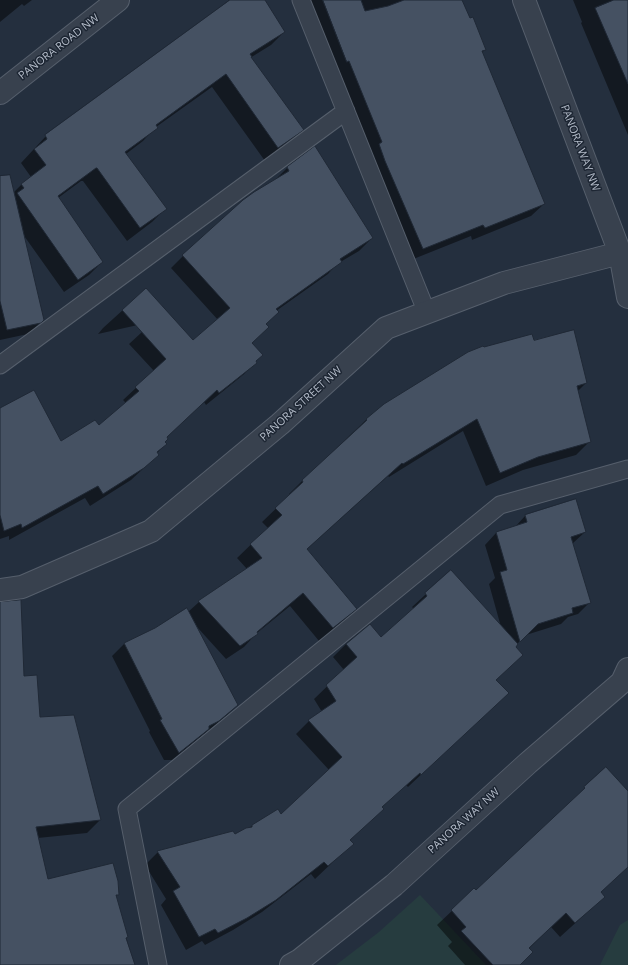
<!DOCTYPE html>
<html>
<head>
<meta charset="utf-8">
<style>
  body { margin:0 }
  canvas { display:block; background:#242f3e }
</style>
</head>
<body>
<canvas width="628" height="965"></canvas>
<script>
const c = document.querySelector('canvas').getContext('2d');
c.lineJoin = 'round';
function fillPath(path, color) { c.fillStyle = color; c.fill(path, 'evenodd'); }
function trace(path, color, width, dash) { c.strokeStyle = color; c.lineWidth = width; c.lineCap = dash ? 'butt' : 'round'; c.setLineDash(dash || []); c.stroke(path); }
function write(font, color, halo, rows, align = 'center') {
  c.font = font + ' "Open Sans",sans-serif'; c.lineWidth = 3; c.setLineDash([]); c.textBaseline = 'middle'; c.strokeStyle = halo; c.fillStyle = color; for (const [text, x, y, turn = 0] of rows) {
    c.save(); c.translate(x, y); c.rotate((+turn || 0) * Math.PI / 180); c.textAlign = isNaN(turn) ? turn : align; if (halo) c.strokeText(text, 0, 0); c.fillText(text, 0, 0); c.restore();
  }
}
fillPath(new Path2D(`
  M420 895 486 965H336L379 932Z
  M628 920V965H600L620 925Z`), '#263c3f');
fillPath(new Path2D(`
  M0 0H32L24 6 22 4 0 22Z
  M229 0H264L284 32 271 45 250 58 302 129 289 143 265 161 212 87 156 127 143 141 126 154 165 209 152 222 127 241 83 181H81L58 198 102 262 89 275 64 292 22 233 43 320 28 334 0 340V211L8 198 21 185 31 177 21 163 46 136 217 10Z
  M305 0H461L485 49 482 53 544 204 531 216 472 240 471 236 411 260Z
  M573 0H628V135L581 23 582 22Z
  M288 167 372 238 359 251 337 264 328 274 276 311 251 343 256 363 243 375 206 405 204 402 166 438 164 442 166 444 157 453 158 455 131 480 90 506 85 498 9 540V536L0 539V409L61 443 98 427 126 403 123 400 154 371 129 344 142 332 171 316 193 342 218 320 171 268 183 256 275 180Z
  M146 289 160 320 98 334 103 328Z
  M533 341 586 383 578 391 590 441 576 455 523 470 486 486 463 431 389 477 388 476 306 550 356 609 342 622 319 641 290 606 257 633 244 647 226 659 197 627 237 705 225 717 172 760H164L149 732 150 731 112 656 124 644 188 612 199 602 247 569 237 558 268 528 262 522 290 495 289 494 302 481 367 419 483 348Z
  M576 500 585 532 572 544 590 602 578 614 568 617 561 624 526 635 514 647 495 680 494 706 408 787 406 785 381 808 369 822 349 841 352 844 315 879 311 874 262 912 233 930 205 945 202 941 186 950 161 905 166 899 145 865 158 852 235 836 252 826 281 816 329 770 296 734 309 721 322 712 314 699 344 670 333 657 346 644 370 625 381 638 414 609 412 607 451 571 501 627 489 584 495 578 485 545 496 533 514 528 525 516Z
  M0 640 23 677 39 718 100 820 87 833 38 838 47 881 118 894 115 897 134 965H0Z
  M606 768 628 792V863L600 893 604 897 560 937 551 927 512 965H465L448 946 452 942 437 925 474 890 476 892Z`), '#0007');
const building = new Path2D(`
  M230 0H265L285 32 250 54 252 57H251L304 130 278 148 226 74 156 125 158 128 125 152 167 209 140 228 97 168H96L58 196 103 262 78 280 17 193 24 188 21 184 46 165 34 149 47 139 45 135Z
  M323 0H361L365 11 388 6 404 0H462L470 18 473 17 486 50 482 51 545 204 485 228 483 225 423 249 385 161 379 144 382 142 349 61 347 62Z
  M614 0H628V84L595 8Z
  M315 146 373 238 340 259 342 262 276 309 279 312 266 324 269 327 252 343 263 355 256 361 257 363 219 393 217 390 167 437 168 439 165 442 167 444 157 452 159 455 144 468 103 494 98 486 22 528 21 524 4 531 0 515V408L34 390 61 441 95 420 99 425 139 391 135 387 166 359 122 310 146 288 193 340 230 308 182 255 243 200 254 192 289 171 287 167Z
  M10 175 44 320 41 323 7 330 0 301V176Z
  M574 330 587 383 577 386 591 442 538 457 500 473 477 419 403 464 402 463 307 549 357 609 333 628 303 593 257 632 258 634 240 646 198 601 262 558 250 544 282 515 275 508 303 482 302 480 367 420 366 419 384 404 468 352 483 346 484 347 532 334 534 340Z
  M576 499 586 532 571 537 591 603 572 608 573 613 538 624 520 642 500 572 507 570 496 532 527 522 525 515Z
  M451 570 518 644 516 647 523 655 496 680 509 693 421 775 420 773 382 807 384 809 350 840 354 844 328 866 324 862 276 900 247 918 218 933 215 929 199 937 173 891 180 887 157 851 233 831 235 834 246 828 252 827V825L278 809 281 814 342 757 308 720 336 701 326 685 357 657 346 644 370 624 381 637 427 596 425 593Z
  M21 600 24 676 37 675 40 717 74 715 101 820 36 827 48 879 113 863 118 881 119 895H116L128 937 126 938 135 965H0V602Z
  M187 608 238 705 219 721 209 726V729L179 753 160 720 162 719 124 643 155 628Z
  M606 767 628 791V867L601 892 605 897 575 923 566 913 529 948 533 952 520 965H493L461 931 466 927 451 910 474 888 476 890 585 788 584 787Z`);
fillPath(building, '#455162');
trace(building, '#1f2835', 1);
const service = new Path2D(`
  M301 0 427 313
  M0 365 346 111
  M158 965 127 809 500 505 628 469`);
const minor = new Path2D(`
  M524 0 620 253 628 297
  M0 93 118 0
  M0 590 22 587 151 531 280 424 386 328 504 283 620 253
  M291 965 300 960 394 885 528 763 622 682 628 669`);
trace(service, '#565f6c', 19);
trace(minor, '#565f6c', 24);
trace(service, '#38414e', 17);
trace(minor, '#38414e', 22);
write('11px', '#b4bcc9', '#1d2633', [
  ["PANORA ROAD NW",59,47,-38],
  ["PANORA WAY NW",580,148,69],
  ["PANORA STREET NW",301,404,-42],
  ["PANORA WAY NW",464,821,-42]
]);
</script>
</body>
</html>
